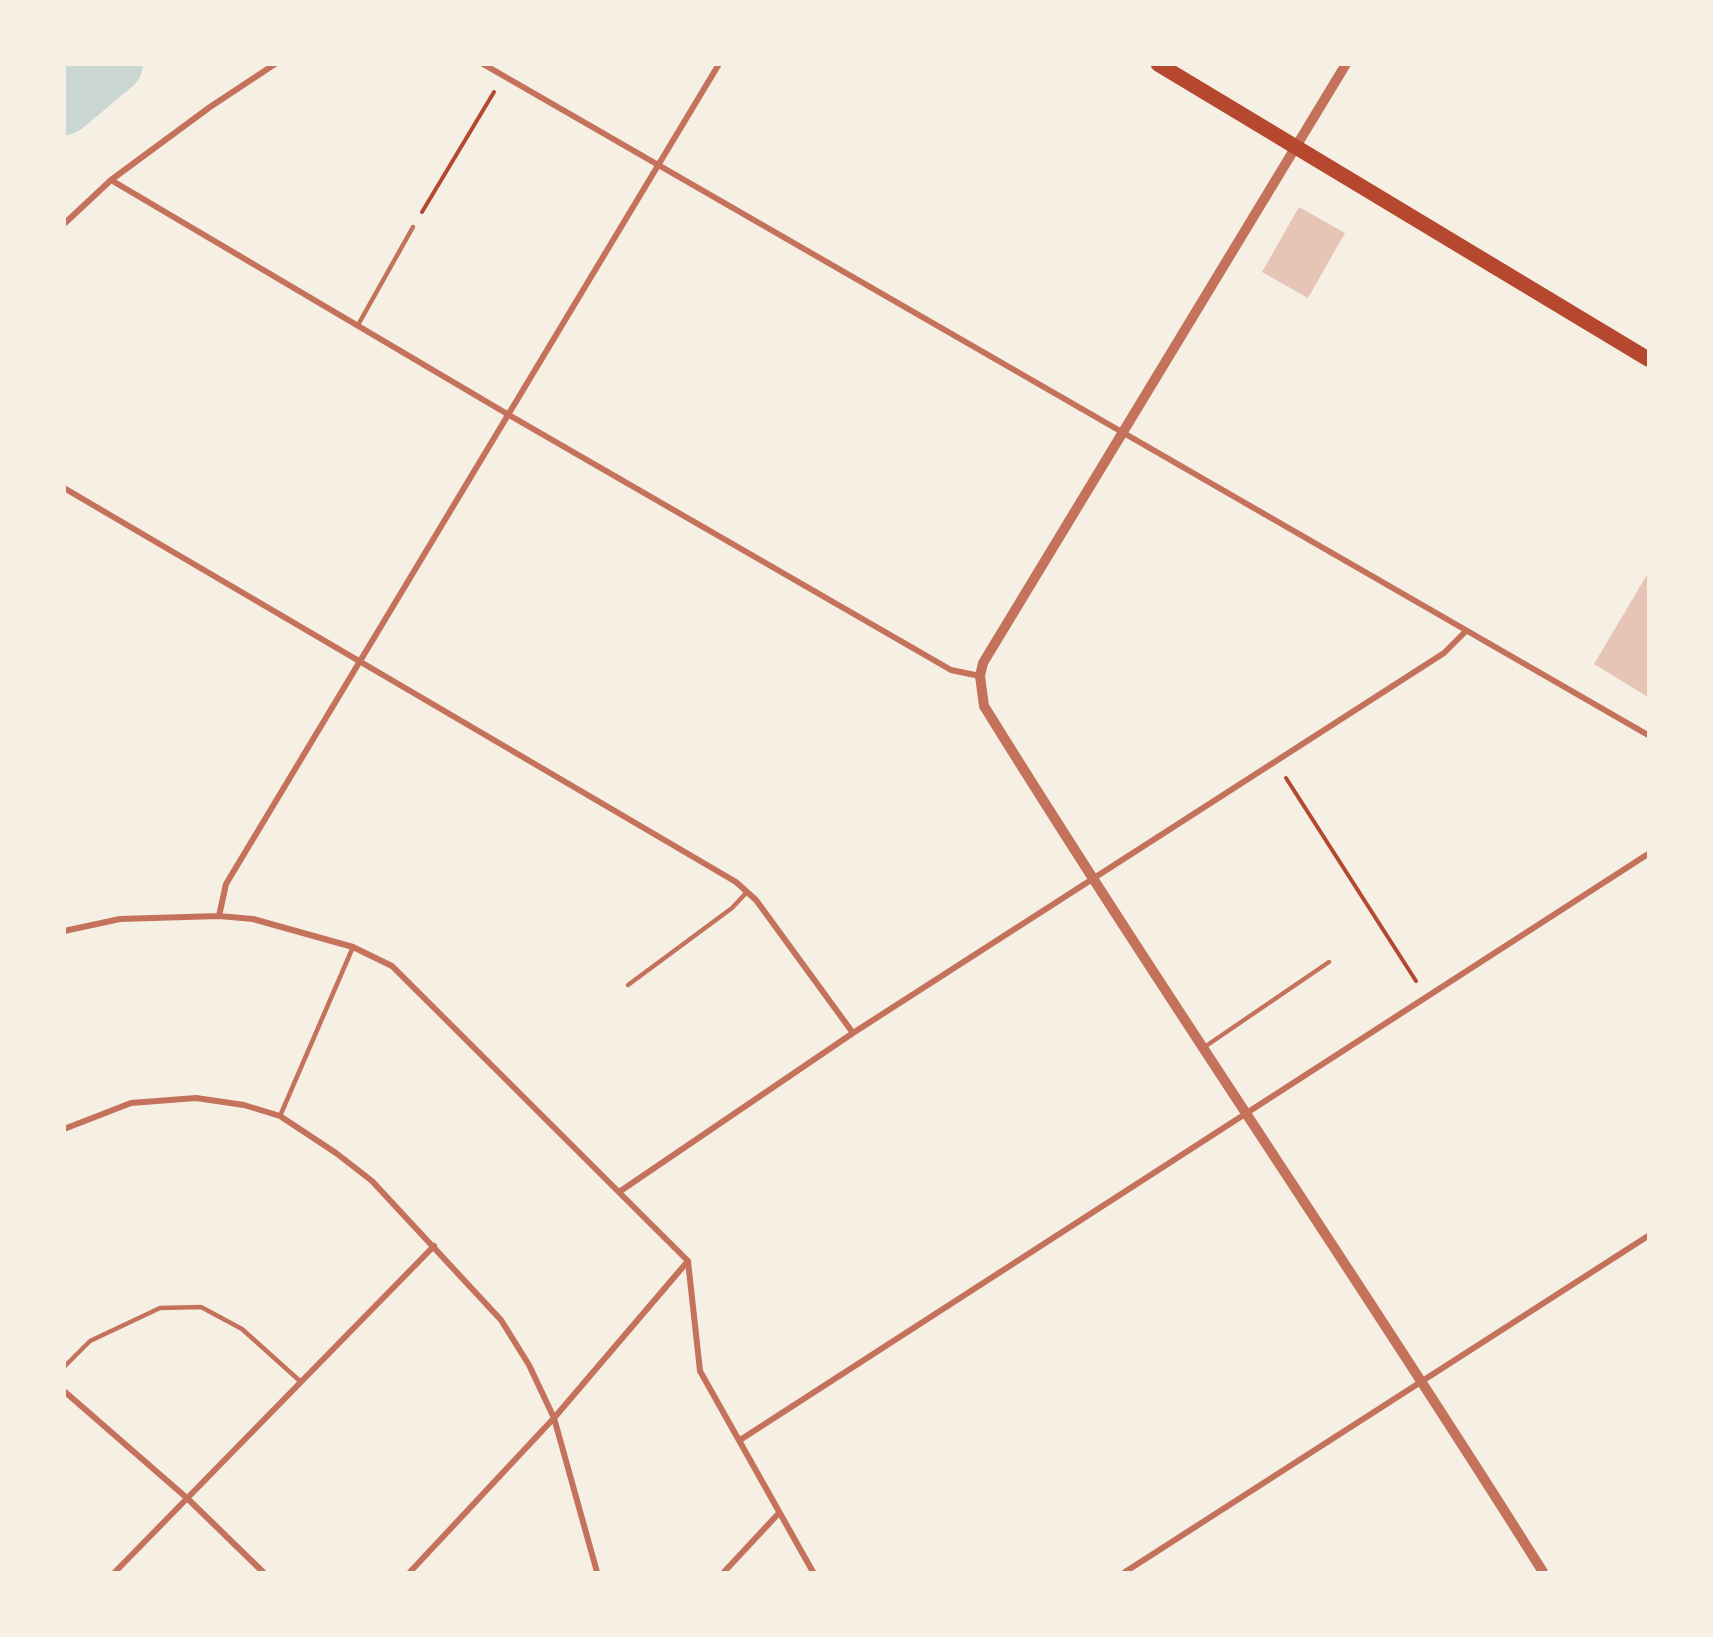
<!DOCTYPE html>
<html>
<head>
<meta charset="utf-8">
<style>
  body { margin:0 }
  #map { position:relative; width:1713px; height:1637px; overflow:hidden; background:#f6efe4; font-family:"Sofia Sans Condensed",sans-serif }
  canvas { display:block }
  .frame { position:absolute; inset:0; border:66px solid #f6efe4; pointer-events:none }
</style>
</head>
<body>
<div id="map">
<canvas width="1713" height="1637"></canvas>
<div class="frame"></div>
</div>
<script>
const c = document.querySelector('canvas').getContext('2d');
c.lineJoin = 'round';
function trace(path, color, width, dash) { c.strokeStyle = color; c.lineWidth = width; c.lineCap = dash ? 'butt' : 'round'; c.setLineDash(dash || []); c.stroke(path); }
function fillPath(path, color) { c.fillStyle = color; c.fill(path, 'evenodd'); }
trace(new Path2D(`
  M64 106 114 64`), '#c9d6d2', 58);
fillPath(new Path2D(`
  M1299 207 1345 233 1308 298 1262 272Z
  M1648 573V697L1594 664Z`), '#e6c5b7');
trace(new Path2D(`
  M422 212 494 92
  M1286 778 1416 981`), '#b5482f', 4);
trace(new Path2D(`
  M358 325 413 227
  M628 985 732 908 747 892
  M1203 1048 1329 962
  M280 1116 353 947
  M64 1367 90 1341 160 1308 201 1307 242 1329 301 1382`), '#c5725c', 4.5);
trace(new Path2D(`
  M483 64 1648 735
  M111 180 509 415 951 670 980 676
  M64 224 111 180 210 107 275 64
  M64 488 736 882 756 900 853 1033
  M219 916 226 884 719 64
  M64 931 120 919 219 916 253 919 353 947 392 966 688 1261 700 1371 813 1572
  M64 1129 131 1103 196 1098 244 1105 280 1116 336 1153 372 1181 501 1320 529 1365 554 1418 597 1572
  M619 1192 853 1033 1444 653 1465 632
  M64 1391 188 1499 263 1572
  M740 1440 1648 854
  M115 1572 434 1246
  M410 1572 554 1418 688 1261
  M724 1572 779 1513
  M1125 1572 1648 1236`), '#c5725c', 6);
trace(new Path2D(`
  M1346 64 983 663 980 676 984 706C1165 998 1361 1281 1543 1572`), '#c5725c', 10);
trace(new Path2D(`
  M1158 64 1648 359`), '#b5482f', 15);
</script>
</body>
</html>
